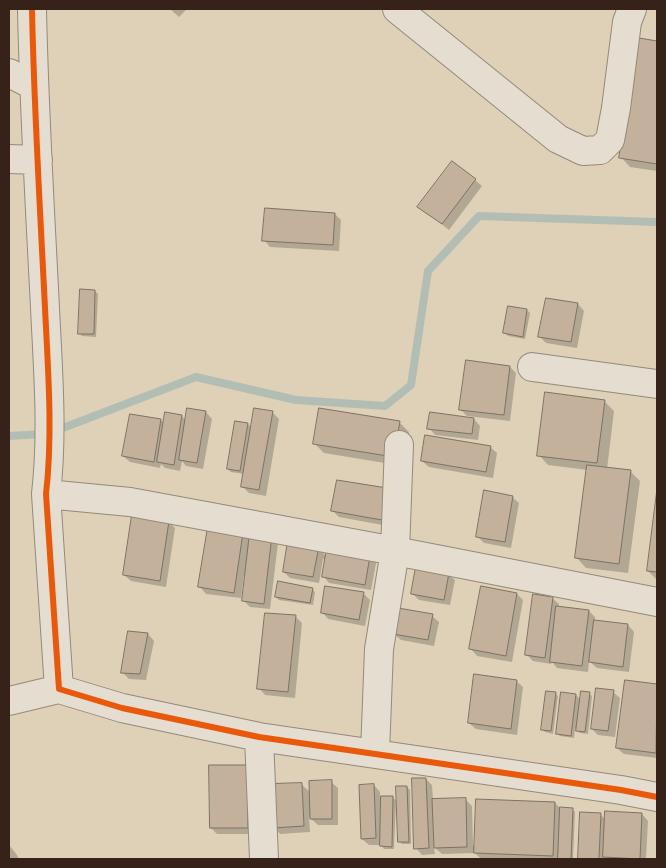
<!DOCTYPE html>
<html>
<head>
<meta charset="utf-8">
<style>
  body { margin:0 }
  #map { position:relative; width:666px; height:868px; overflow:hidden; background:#ded1b7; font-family:"Libre Bodoni",serif }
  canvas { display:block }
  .frame { position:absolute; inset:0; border:10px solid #362218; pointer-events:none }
</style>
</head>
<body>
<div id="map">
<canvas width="666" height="868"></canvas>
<div class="frame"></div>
</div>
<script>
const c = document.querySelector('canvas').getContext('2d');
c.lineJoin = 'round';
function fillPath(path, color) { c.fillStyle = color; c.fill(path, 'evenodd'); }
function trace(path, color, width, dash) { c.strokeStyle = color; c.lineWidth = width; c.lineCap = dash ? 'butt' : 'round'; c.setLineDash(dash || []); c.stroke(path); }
fillPath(new Path2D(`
  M170 9H187L179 17Z
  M640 39 657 42V171L630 167 621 157Z
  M475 180 482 186 449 230 419 206Z
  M335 214 341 220 339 251 270 247 264 240Z
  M95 291 98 294 96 337 82 336 79 333Z
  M578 304 584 311 577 348 546 343 540 337Z
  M527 310 530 313 525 339 508 336 505 333Z
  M510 367 516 373 510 421 467 416 460 409Z
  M604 401 614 411 607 469 630 471 640 481 628 573 586 568 577 558 588 470 548 465 539 455Z
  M206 412 212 419 203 469 186 466 182 461 180 471 165 468 161 464 160 468 130 462 123 456 161 420 165 424 182 416 186 421Z
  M272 412 279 419 266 496 249 493 242 486 244 474 231 472 228 469 248 424 252 428Z
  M474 419 480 426 478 440 435 435 429 428Z
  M399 422 409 432 403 466 324 453 314 443Z
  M490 447 497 453 493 478 429 467 422 461Z
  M387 490 388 526 339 517 333 511Z
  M512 497 519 503 511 548 484 543 478 537Z
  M657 499V580L648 571Z
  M169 522 175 528 166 587 131 581 124 575Z
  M251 533 278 543 270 609 250 607 244 601 247 574H244L241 598 206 594 200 587 243 534 250 541Z
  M318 548 326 556 377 558 371 590 329 583 323 576 326 560 323 559 319 583 290 578 284 572Z
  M448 574 455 580 450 605 419 600 412 593Z
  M312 589 315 592 313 605 279 600 276 597Z
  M363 593 370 600 365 626 328 619 322 612Z
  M517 594 523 600 512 662 477 656 471 649Z
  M552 598 559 604V607L589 611 595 617V621L628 625 634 632 629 672 597 668 589 661 588 672 557 668 552 662 551 664 533 661 527 655Z
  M295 616 302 623 295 698 265 695 259 688Z
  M432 616 439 622 434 646 401 640 394 634Z
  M129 632 148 634 154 641 146 680 129 679 122 672Z
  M516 681 523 687 517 735 476 729 469 723Z
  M626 681 657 685V758L624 754 617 748Z
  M613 692 620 698 615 737 598 735 592 729Z
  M555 693 558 696 553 734 545 732 542 729Z
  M562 693 576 695 581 700 589 693 592 696 588 734 580 733 575 728 574 738 560 736 557 733Z
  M246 766 254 834H217L211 828Z
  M426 779 432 785 433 800 465 799 472 806 473 846 555 803 560 808 572 809 575 812 573 859H481L475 853 442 854 434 847 435 854 422 855 416 848Z
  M331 782 338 788V825H318L309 817 310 832 280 834 274 827 302 785 311 793Z
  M374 785 380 792V797H393L396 801 394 849H384L381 845H369L362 839Z
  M407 787 410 790 411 844H402L399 841Z
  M581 813 600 814 606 820 642 814 648 821 646 859H607L605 857V859H580Z
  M9 845 17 855 19 859H9Z`), '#0003');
trace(new Path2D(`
  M55 431 196 377 296 400 385 406 411 385 428 271 479 216 657 222
  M9 436 44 434`), '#b2beb4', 8);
const building = new Path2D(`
  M639 38 657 41V164L619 158Z
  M452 161 476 179 442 224 417 207Z
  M265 208 335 213 333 245 262 241Z
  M80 289 95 290 94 334H78Z
  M546 298 578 303 571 342 538 337Z
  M508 306 527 309 523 337 503 333Z
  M466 360 510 366 504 415 459 410Z
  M545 392 605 400 597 463 537 456Z
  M187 408 206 411 197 463 179 460Z
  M254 408 273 411 259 490 241 487Z
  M319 408 400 421 394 457 313 444Z
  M165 412 182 415 174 465 157 462Z
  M430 412 474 418 472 434 427 429Z
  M130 414 161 419 154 462 122 456Z
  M235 421 248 423 240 471 227 469Z
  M425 435 491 446 486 472 421 461Z
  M587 465 631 470 619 564 575 558Z
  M337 480 387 488 382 520 331 511Z
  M657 489V572L647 571Z
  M484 490 513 496 505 542 476 537Z
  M132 515 169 521 160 581 123 575Z
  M208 527 243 533 234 593 198 587Z
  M250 532 272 535 264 604 242 601Z
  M288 541 319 546 313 577 283 572Z
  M328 542 371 550 365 585 322 577Z
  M416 567 449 573 444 600 411 594Z
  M278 581 313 588 310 603 275 597Z
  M325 586 364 592 359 620 321 613Z
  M481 586 517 593 506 656 469 649Z
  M533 594 553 597 545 658 525 655Z
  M556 606 589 610 582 666 550 662Z
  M398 608 433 614 428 640 393 634Z
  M265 613 296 615 288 692 257 689Z
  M594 620 628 624 623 667 589 662Z
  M128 631 148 633 140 674 121 673Z
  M474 674 517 680 511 729 468 723Z
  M625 680 657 684 656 753 616 748Z
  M596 688 614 690 608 731 591 729Z
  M546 691 556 692 551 731 541 730Z
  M581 691 590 692 585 732 576 731Z
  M561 692 576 694 571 736 556 734Z
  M209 765H247L248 828H210Z
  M412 778H426L429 848 414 849Z
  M332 780V819H310L309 781Z
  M302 783 304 826 273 828 271 784Z
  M374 784 376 838 361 839 359 785Z
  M396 786H407L409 842H398Z
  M381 796H393L392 847 380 846Z
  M466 798 467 847 434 848 432 799Z
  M476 799 555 802 553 856 474 853Z
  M560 807 573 808 571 859H558Z
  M605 811 642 813 640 859 603 857Z
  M580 812 601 813 599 859H578Z`);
fillPath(building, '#c4b19c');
trace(building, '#7c7265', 1);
const street = new Path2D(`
  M32 9C34 109 40 208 45 308 48 370 53 433 46 494L59 689 122 708 259 737 621 790 657 797
  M397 9 558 139 583 151 600 150 610 140 616 108 627 22 632 9
  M9 73 33 85
  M9 159 38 160
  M532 367 657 384
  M46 494 130 502 395 551 657 602
  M9 701 59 689
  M259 737 264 859
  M375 753 379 649 395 551 399 445`);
trace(street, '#948a7a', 30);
trace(street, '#e4ddd0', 28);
trace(new Path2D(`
  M32 9C34 109 40 208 45 308 48 370 53 433 46 494L59 689 122 708 259 737 621 790 657 797`), '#e8590c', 6);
</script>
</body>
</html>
